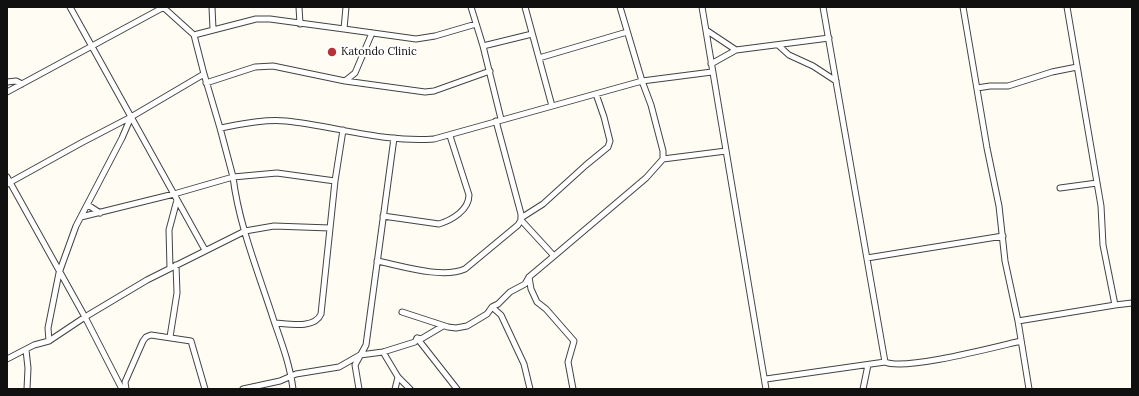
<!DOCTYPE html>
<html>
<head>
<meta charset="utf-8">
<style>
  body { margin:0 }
  #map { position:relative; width:1139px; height:396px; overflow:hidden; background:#fefcf3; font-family:Lora,serif }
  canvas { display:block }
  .frame { position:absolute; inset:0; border:8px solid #101010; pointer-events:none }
</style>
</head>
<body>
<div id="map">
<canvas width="1139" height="396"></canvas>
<div class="frame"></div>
</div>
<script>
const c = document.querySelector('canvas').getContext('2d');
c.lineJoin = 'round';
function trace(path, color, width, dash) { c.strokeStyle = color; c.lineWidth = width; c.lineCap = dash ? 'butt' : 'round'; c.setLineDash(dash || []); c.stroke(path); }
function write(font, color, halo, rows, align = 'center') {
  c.font = font + ' Lora,serif'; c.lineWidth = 4; c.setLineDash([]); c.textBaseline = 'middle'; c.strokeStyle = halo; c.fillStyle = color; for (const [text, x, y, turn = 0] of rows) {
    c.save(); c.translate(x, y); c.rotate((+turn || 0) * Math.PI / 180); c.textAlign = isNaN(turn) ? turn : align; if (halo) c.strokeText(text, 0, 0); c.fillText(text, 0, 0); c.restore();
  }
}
const street = new Path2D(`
  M70 7 205 250
  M163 7 194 35
  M212 7 213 29
  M299 7 300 24
  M346 7 344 29 270 19H256L194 35 204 74 220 128C242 124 264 119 286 121 335 126 385 143 434 139L642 81 620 7
  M471 7 483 46 501 119
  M525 7 552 106
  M702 7 766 389
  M963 7 987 148 999 206 1005 261 1018 321 1029 389
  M1067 7 1101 206 1103 245 1115 305 1132 303
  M344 29 416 39 435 36 476 24
  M706 30 736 50 829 38
  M372 33 355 73 345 81 425 92 434 91 490 71
  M778 45 789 55 813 66 836 81
  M483 46 532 34
  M539 58 627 32
  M711 64 736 50
  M7 82 16 81 22 84
  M206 83 255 67 273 66 345 81
  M977 88 990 86H1008L1052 72 1077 67
  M7 92 164 7
  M220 128 233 177 277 173 335 181
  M663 159 726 151
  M7 177 85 317 122 389
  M7 184 81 143 131 117
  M1060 188 1097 183
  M88 205 100 213
  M383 216 439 224C452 220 469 210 469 195L450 136
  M81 217 174 194 233 177C239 226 259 274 274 321 282 344 290 365 293 389
  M521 218 543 204 586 165 608 147 610 141 604 117 596 94
  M521 220 554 256 646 178 663 159V151L651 105 642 81 712 72
  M867 258 1003 236
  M377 261C402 266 442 279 465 269L518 225 521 220V214L496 121
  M170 268 169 230 177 200
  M529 277 531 289 537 302 546 309 574 341 568 362 573 389
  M492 307 501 315 524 364 530 389
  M402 312 448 327 456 328 467 326 487 314 492 307 498 304 510 292 525 284 529 277 554 256
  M1018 321 1115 305
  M275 323C289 324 315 329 321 314L335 181 343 130
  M170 337 177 293 176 265
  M417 338 457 389
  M49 341 48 328 59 273 76 226 122 138 131 117 204 74
  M26 350 28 368 27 389
  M383 352 398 377 410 389
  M7 359 34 345 49 341 85 317 147 280 245 231 274 226 330 228
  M885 362C905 371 995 347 1021 341
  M766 379 885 362 823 7
  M126 389 125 382 143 341 146 337 151 335 191 341 205 389
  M243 389 280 381 296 374 339 367 360 355 383 352 415 342 417 338 421 339 443 326
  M359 389 355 365 366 345 394 138
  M395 389 398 377
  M863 389 868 365`);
trace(street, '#434343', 7);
trace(street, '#fff', 5);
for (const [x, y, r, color] of [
  [332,52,5,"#b63238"]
]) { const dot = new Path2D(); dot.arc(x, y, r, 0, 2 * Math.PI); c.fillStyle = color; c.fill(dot); trace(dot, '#fff', 1.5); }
write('11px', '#101010', '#fff', [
  ["Katondo Clinic",341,52]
], 'left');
</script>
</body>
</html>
